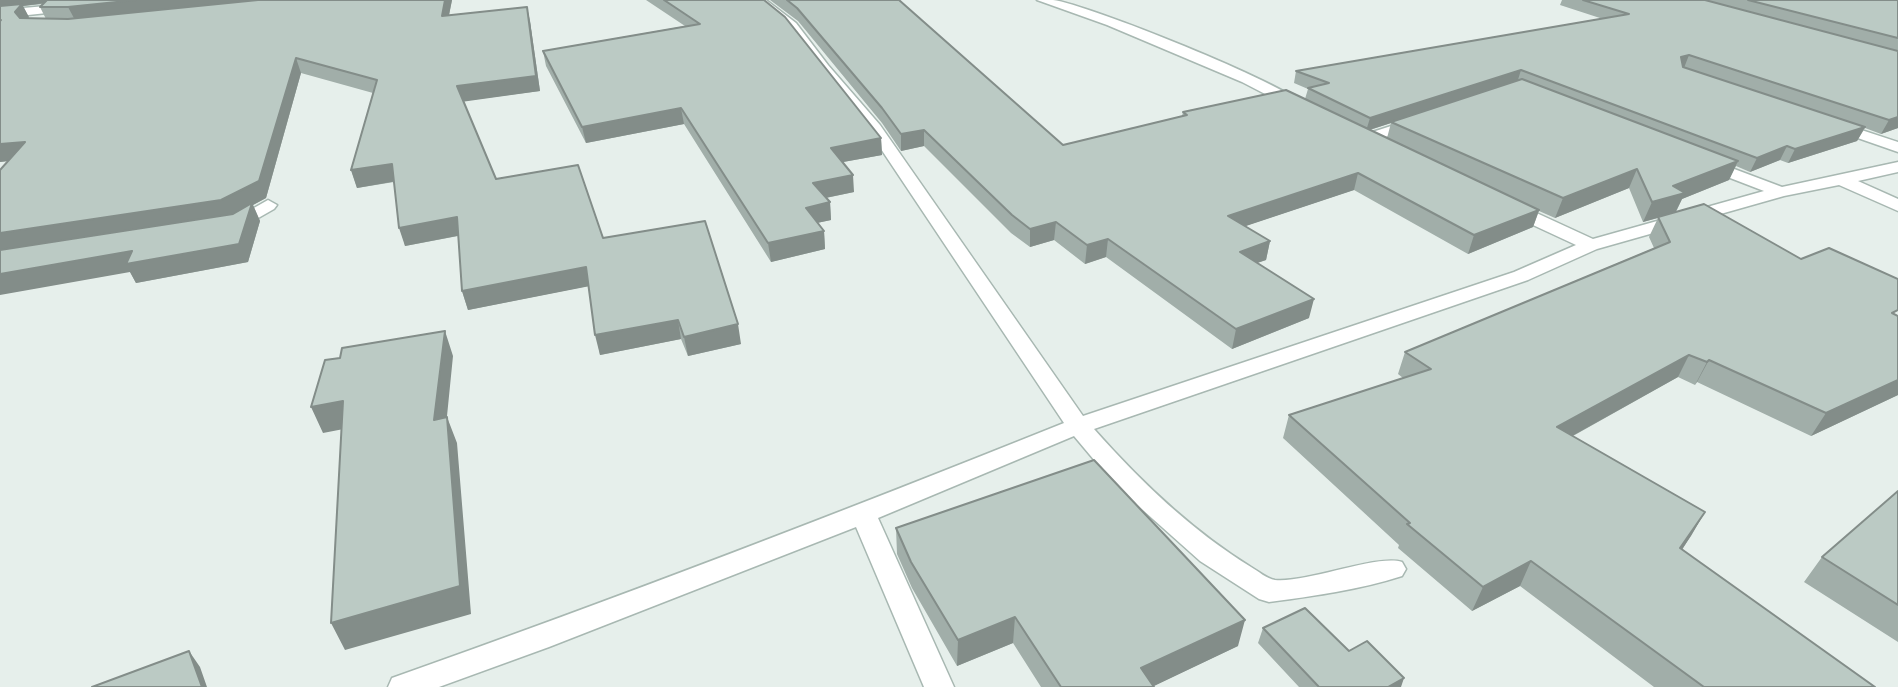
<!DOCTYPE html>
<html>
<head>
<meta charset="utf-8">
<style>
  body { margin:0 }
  canvas { display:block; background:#e6efeb }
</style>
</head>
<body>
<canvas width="1898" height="687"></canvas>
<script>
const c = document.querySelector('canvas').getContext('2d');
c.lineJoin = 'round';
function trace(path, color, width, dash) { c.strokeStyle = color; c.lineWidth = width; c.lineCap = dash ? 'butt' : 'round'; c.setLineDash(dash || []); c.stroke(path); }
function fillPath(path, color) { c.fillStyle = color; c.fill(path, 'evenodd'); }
const street = new Path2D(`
  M66 0H85L47 13 0 18V10L46 6Z
  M753 0H766L796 23 828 65 880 125 1083 416 1514 272 1576 245 1505 212 1502 208 1505 204H1517L1593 239 1764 191 1699 166 1697 163 1699 160 1705 158 1782 187 1898 162V172L1858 181 1898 199V211L1839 185 1784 196 1597 249 1528 280 1094 429C1140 481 1191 530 1251 567 1258 571 1267 579 1275 580 1308 583 1377 554 1402 562L1406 569 1402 576C1358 590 1314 596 1269 602L1259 599 1200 561 1116 486 1074 436 878 518 954 687H924L856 527 549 647 439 687H388L392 678C618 598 842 512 1064 423L869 131 818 71 788 29Z
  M1037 0C1042 0 1048 0 1053 0 1087 4 1286 84 1306 106L1299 110 1294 109 1242 82 1107 25Z
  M1416 118 1423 122 1421 125 1365 144 1357 139 1360 136Z
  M1834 121 1898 142V152L1829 128 1827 125 1829 122Z
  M268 200 277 205 274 209 239 229 233 230 224 225Z`);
trace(street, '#a8b8b2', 3);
fillPath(street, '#fff');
fillPath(new Path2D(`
  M0 0H452L449 15 530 21 540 91 463 101 496 179 603 238 741 344 688 356 681 339 600 355 588 286 468 310 462 291 458 236 405 246 394 182 357 188 351 170 373 93 301 73 266 198 253 205 260 221 248 262 136 283 130 272 8 161 0 162ZM43 4 40 7 46 19 29 18 23 6Z
  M646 0H764L881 138 882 155 843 162 854 192 826 198 830 202 831 220 817 223 824 231 825 249 771 262 684 124 586 143 546 66 543 51 685 26Z
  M770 0H899L1063 145 1182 116 1183 112 1305 99 1308 89 1294 83 1296 71 1603 19 1560 5 1562 0H1898V128L1881 134 1865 128 1857 141 1788 163 1780 160 1750 172 1736 166 1729 180 1682 199 1676 212 1898 395 1811 436 1697 382 1695 385 1678 377 1573 436 1705 512 1682 550 1875 687H1654L1520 586 1472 611 1398 548 1399 545 1283 438 1289 415 1403 378 1398 374 1405 352 1654 248 1649 237 1658 218 1643 222 1629 188 1555 218 1539 211 1533 227 1468 254 1354 190 1245 226 1270 241 1266 260 1257 263 1309 318 1232 349 1106 257 1085 264 1054 240 1030 247 1011 233 924 146 901 151 882 123 798 21ZM1391 123 1387 138 1370 130Z
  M1898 491V642L1804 582 1822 557Z
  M896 528 1238 646 1153 686 1154 687H1041L1013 643 957 666 912 588 897 554Z
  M1263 628 1349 651 1401 687H1299L1258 643Z`), '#a1aea9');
fillPath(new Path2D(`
  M0 0H57L46 3 23 6 29 17 22 26 0 8Z
  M136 0H279L75 20 68 7Z
  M445 0H452L446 30 442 16Z
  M527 7 530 21 540 91 461 102 457 86Z
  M1689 55 1684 68 1676 69 1681 57Z
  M296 58 301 73 266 198 253 205 260 221 248 262 136 283 130 272 0 295V274L229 217 0 253V233Z
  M1521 70 1517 83 1391 122V123L1366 131 1370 118Z
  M681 108 684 124 586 143 582 127Z
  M1898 117V128L1881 134 1889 120Z
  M1865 127 1857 141 1788 163 1795 149Z
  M924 130V146L901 151V134Z
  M881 138 882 155 832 164 831 148Z
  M25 142 34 158 0 162V144Z
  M1787 146 1780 160 1750 172 1757 158Z
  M1738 161 1729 180 1682 199 1675 213 1643 222 1652 202 1673 186Z
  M392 164 397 181 357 188 351 170Z
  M1637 169 1629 188 1555 218 1563 198Z
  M1358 173 1354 190 1225 233 1228 216Z
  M853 175 854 192 815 200 813 183Z
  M830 202 831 220 807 225 806 208Z
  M1539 210 1533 227 1468 254 1474 235Z
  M457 217 462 235 405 246 399 228Z
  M1056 222 1054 240 1030 247V229Z
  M824 231 825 249 771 262 768 243Z
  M1108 239 1106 257 1085 264 1087 245Z
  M1270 241 1266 260 1236 270 1240 252Z
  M586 267 590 286 468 310 462 291Z
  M1314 299 1309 318 1232 349 1236 329Z
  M678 320 681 339 600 355 595 335Z
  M738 324 741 344 688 356 684 337Z
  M445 331 453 356 444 446 434 420Z
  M1689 355 1678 377 1547 450 1557 427Z
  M1709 360 1697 382 1695 385 1707 362Z
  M1898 380V395L1811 436 1826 413Z
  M343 401 354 427 323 433 311 407Z
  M447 417 457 443 471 614 345 650 331 623Z
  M1705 512 1691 536 1666 573 1680 548Z
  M1531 561 1520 586 1472 611 1483 587Z
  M1015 617 1013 643 957 666 958 640Z
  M1245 620 1238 646 1152 687 1141 668Z
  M189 651 200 667 207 687H202Z
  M1404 678 1401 687H1388Z`), '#838d89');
const building = new Path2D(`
  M47 0H136L68 7H40Z
  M258 0H445L442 16 527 7 536 76 457 86 496 179 578 165 603 238 705 221 738 324 684 337 678 320 595 335 586 267 462 291 457 217 399 228 392 164 351 170 377 80 296 58 259 181 221 200 0 233V170L25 142 0 144V21L1 20H0V6L22 4 15 12 20 18 68 19Z
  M664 0H764L785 17 881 138 831 148 853 175 813 183 830 202 806 208 824 231 768 243 681 108 582 127 543 51 700 24Z
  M787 0H899L1063 145 1187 115 1183 112 1286 90 1539 210 1474 235 1358 173 1228 216 1270 241 1240 252 1314 299 1236 329 1108 239 1087 245 1056 222 1030 229 1012 215 924 130 901 134 882 108 797 8Z
  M1583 0H1705L1898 51V117L1889 120 1689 55 1681 57 1683 67 1865 127 1795 149 1787 146 1757 158 1521 70 1370 118 1308 88 1329 83 1296 71 1629 14Z
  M1748 0H1898V38Z
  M1522 79 1738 161 1673 186 1685 193 1652 202 1637 169 1563 198 1391 122Z
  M252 203 239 244 126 264 132 251 0 274V250L233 214Z
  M1704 204 1801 259 1829 248 1898 279V310L1892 313 1898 316V380L1826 413 1709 360 1707 362 1689 355 1557 427 1705 512 1680 548 1875 687H1704L1531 561 1483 587 1407 524 1410 523 1289 415 1431 369 1405 352 1670 242 1658 217Z
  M445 331 434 420 447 417 460 586 331 623 343 401 311 407 325 360 340 358 342 348Z
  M1094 460 1245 620 1141 668 1154 687H1061L1015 617 958 640 911 562 896 528Z
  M1898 491V605L1822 557Z
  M1305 608 1349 651 1367 641 1404 678 1388 687H1319L1263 628Z
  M189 651 202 687H92Z`);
fillPath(building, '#bbcac4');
trace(building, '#838d89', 2);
</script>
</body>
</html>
